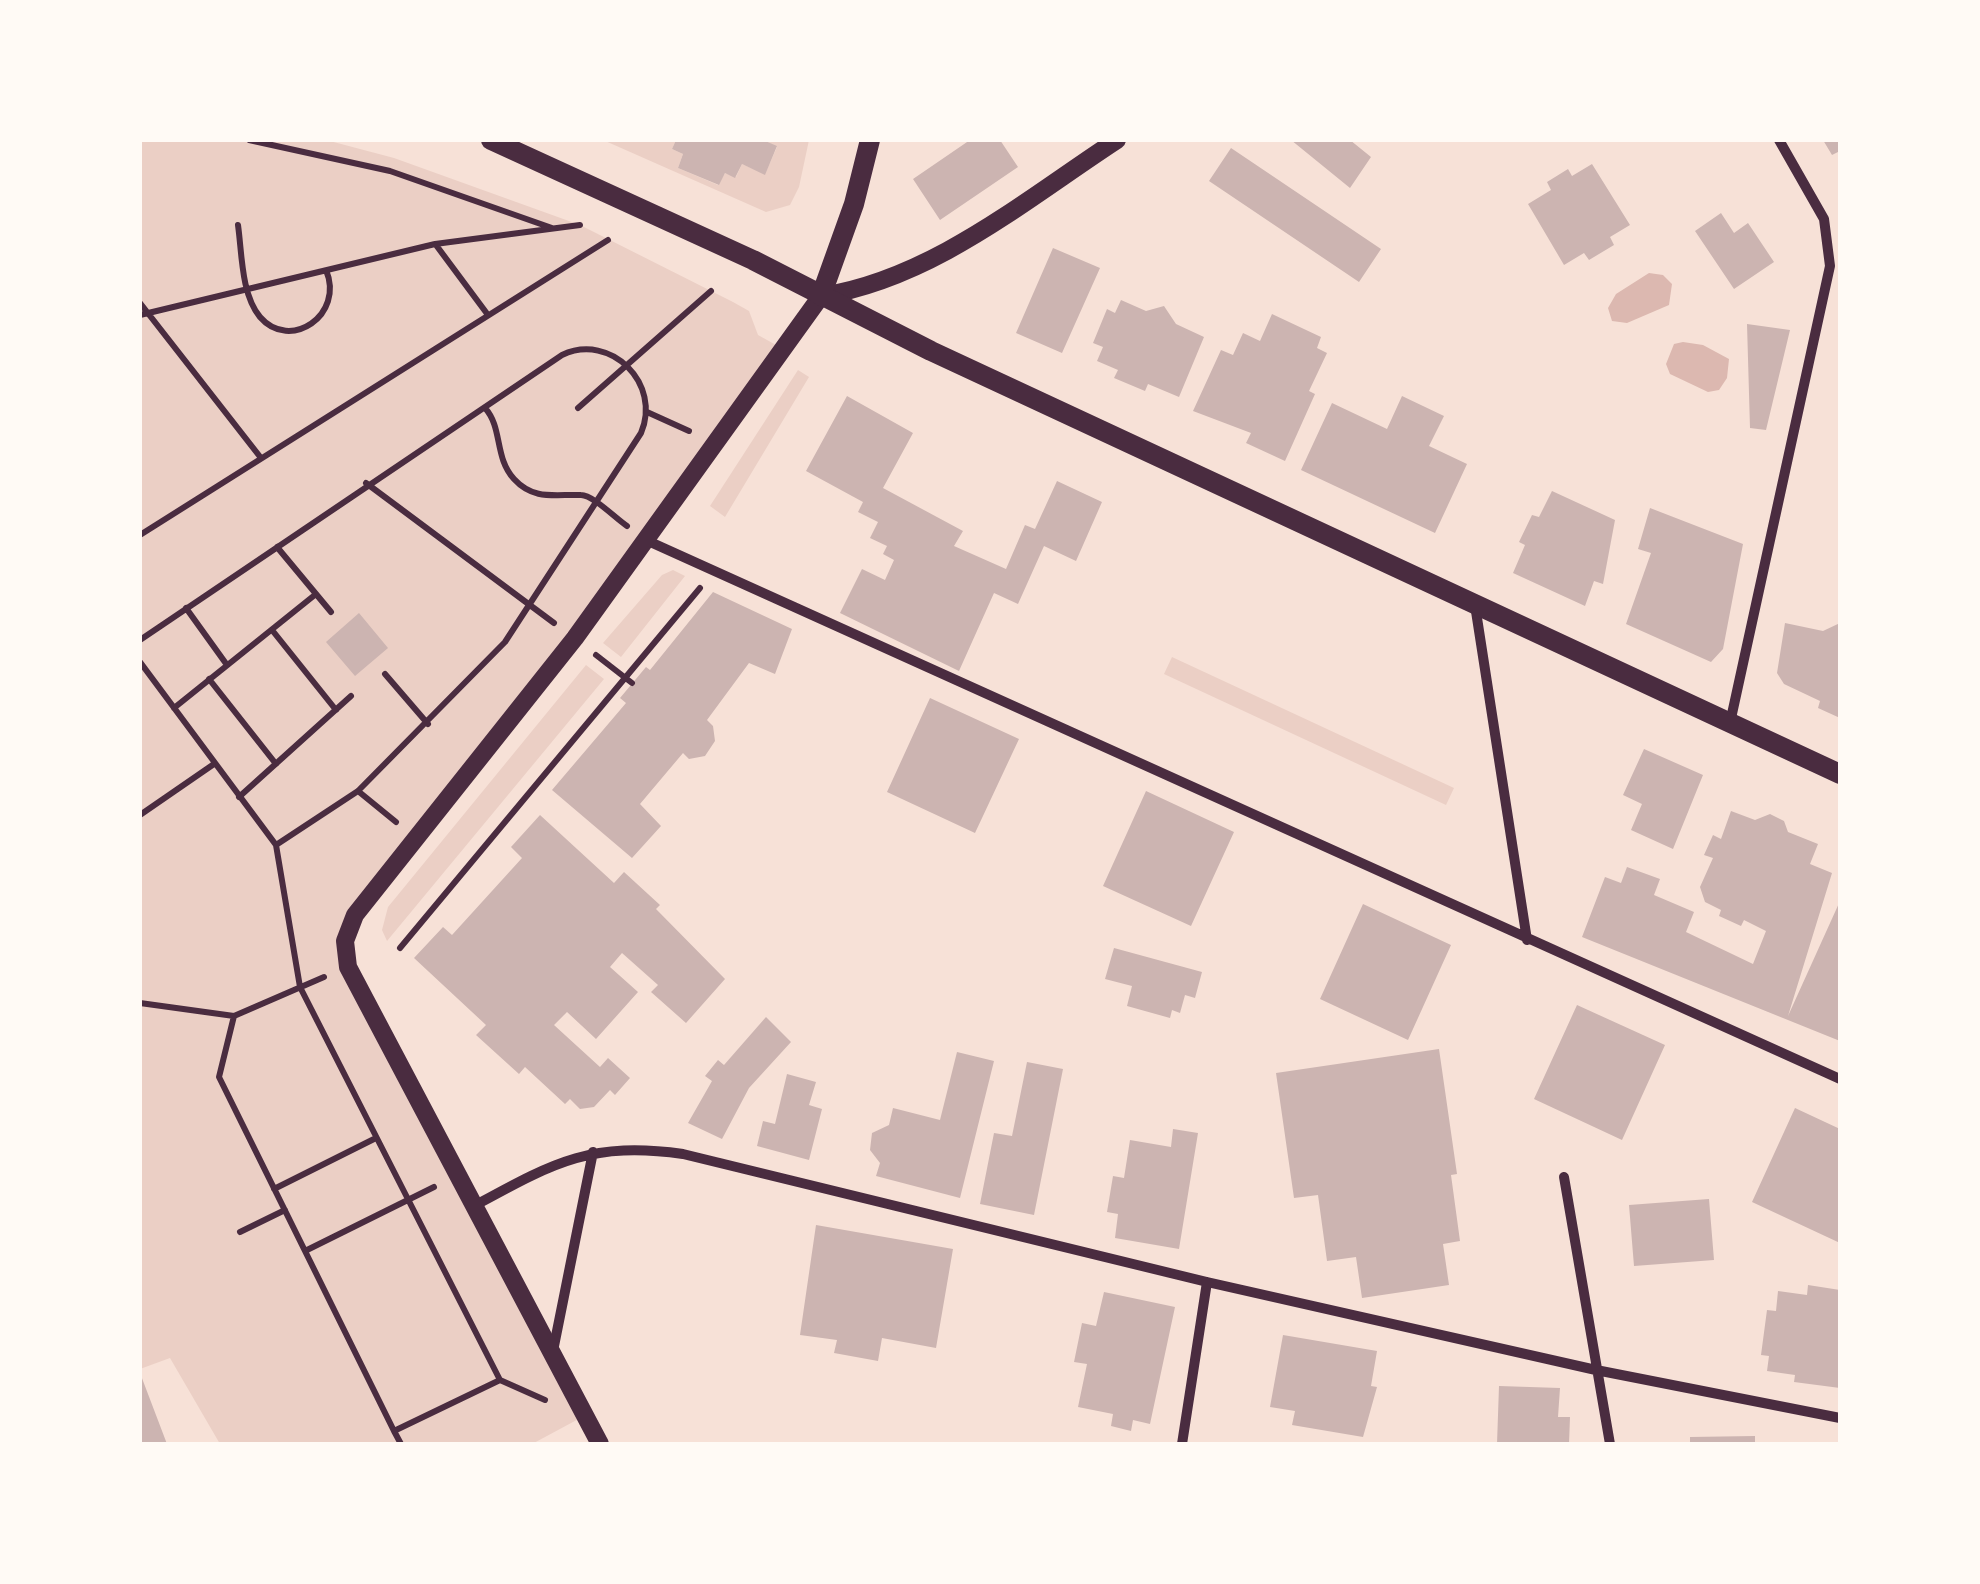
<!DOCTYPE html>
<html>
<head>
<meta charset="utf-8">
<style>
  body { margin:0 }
  #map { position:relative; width:1980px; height:1584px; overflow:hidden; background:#f7e1d7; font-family:"Noto Sans",sans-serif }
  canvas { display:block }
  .frame { position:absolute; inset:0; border:142px solid #fffaf5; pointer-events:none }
</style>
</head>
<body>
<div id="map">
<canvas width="1980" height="1584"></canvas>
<div class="frame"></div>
</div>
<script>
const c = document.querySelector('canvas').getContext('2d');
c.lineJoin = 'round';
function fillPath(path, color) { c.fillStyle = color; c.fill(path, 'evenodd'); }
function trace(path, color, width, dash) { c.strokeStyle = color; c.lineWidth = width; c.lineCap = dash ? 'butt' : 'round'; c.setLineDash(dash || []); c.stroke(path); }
fillPath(new Path2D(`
  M140 140H326L394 158 580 225 733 302 749 311 758 335 785 350 355 915 348 967 586 1415 532 1444H220L170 1358 140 1369Z
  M603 140H676L672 149 683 154 678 168 718 185 725 173 736 177 742 164 765 174 777 147 763 140H809L799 187 790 205 766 212Z
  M798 370 809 377 725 517 710 506Z
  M673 570 685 576 621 657 603 643 662 575Z
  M1172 657 1454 788 1446 805 1164 674Z
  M586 665 604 679 387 941 382 930 388 907Z`), '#ebcfc5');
fillPath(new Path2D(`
  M1649 273 1663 275 1672 284 1669 305 1627 323 1612 321 1608 308 1616 294Z
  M1683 342 1703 345 1729 359 1727 378 1719 390 1708 392 1670 374 1666 364 1674 344Z`), '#dcb8b0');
fillPath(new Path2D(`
  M676 140H763L777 146 765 175 742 164 735 178 725 173 719 185 678 168 683 154 672 149Z
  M970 140H1000L1018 167 940 220 913 179Z
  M1291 140H1350L1371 157 1350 188Z
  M1823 140H1840V151L1832 155Z
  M1231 148 1381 249 1359 282 1209 181Z
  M1592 164 1630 225 1610 237 1614 245 1589 260 1584 253 1564 265 1528 204 1551 190 1547 182 1568 169 1572 176Z
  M1721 213 1734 233 1748 223 1774 262 1734 289 1695 231Z
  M1053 248 1100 268 1062 353 1016 333Z
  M1121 300 1146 311 1164 306 1176 324 1204 337 1179 397 1148 384 1145 391 1114 378 1118 370 1097 361 1103 347 1093 343 1107 309 1115 313Z
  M1272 314 1321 337 1317 348 1327 353 1309 391 1315 394 1285 461 1246 443 1251 433 1193 411 1221 350 1233 355 1243 333 1260 341Z
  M1747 324 1790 330 1766 430 1750 428Z
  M847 396 913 433 883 488 963 531 954 546 1006 569 1025 525 1035 529 1057 481 1102 502 1076 561 1044 546 1018 604 994 593 959 671 840 613 862 569 885 580 894 560 883 554 887 546 870 538 878 522 858 512 863 502 806 471Z
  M1402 396 1444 416 1429 446 1467 464 1435 533 1301 470 1332 403 1387 429Z
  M1552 491 1615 520 1603 584 1594 581 1585 606 1513 573 1525 545 1519 542 1532 515 1539 517Z
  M1650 508 1743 544 1723 649 1711 662 1626 624 1651 553 1638 549Z
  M713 592 792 629 775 674 749 663 707 720 713 726 715 741 705 756 689 759 683 753 640 804 661 826 632 858 552 790 626 703 620 698 646 667 650 670Z
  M359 613 388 648 355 676 326 642Z
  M1785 623 1823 631 1840 623V718L1818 708 1820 701 1784 684 1777 673Z
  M930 698 1019 739 975 833 887 792Z
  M1644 749 1703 775 1673 849 1631 830 1642 804 1623 795Z
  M1146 791 1234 832 1191 926 1103 886Z
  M1731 811 1755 820 1770 814 1784 821 1788 832 1818 844 1810 864 1832 873 1788 1016 1840 901V1041L1582 937 1605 877 1621 883 1627 867 1660 879 1654 895 1694 912 1686 932 1753 964 1766 931 1744 920 1741 926 1719 916 1721 910 1705 902 1700 887 1713 858 1704 855 1713 835 1721 839Z
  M540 815 614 883 624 872 660 905 656 909 725 979 686 1023 651 992 658 985 622 953 610 967 638 992 596 1039 567 1012 554 1025 600 1067 608 1058 630 1078 615 1095 610 1090 594 1107 580 1109 570 1099 565 1104 525 1067 519 1074 476 1035 486 1025 414 958 443 927 452 935 522 858 511 847Z
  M1363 904 1451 945 1408 1040 1320 999Z
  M1114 948 1202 972 1195 998 1185 995 1180 1013 1172 1010 1170 1018 1127 1006 1132 986 1105 979Z
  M1577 1005 1665 1045 1622 1140 1534 1099Z
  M766 1017 791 1042 749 1088 722 1139 688 1123 712 1081 705 1076 718 1060 724 1065Z
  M1439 1049 1457 1174 1451 1175 1460 1241 1443 1244 1449 1285 1362 1298 1356 1257 1327 1261 1318 1195 1294 1198 1276 1073Z
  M957 1052 994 1061 960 1198 876 1176 880 1163 870 1150 872 1133 889 1125 893 1108 940 1120Z
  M1027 1062 1063 1069 1034 1215 980 1204 994 1133 1012 1136Z
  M787 1074 816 1082 809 1105 822 1109 809 1160 757 1146 763 1121 775 1124Z
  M1795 1108 1840 1129V1243L1752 1202Z
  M1173 1129 1198 1133 1179 1249 1115 1238 1118 1214 1107 1212 1113 1176 1124 1178 1130 1140 1171 1147Z
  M1709 1199 1714 1260 1634 1266 1629 1205Z
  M816 1225 953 1249 936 1348 882 1338 878 1361 834 1353 837 1340 800 1335Z
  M1808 1285 1840 1290V1388L1794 1382 1795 1375 1767 1371 1769 1356 1761 1355 1767 1310 1776 1311 1778 1291 1807 1295Z
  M1104 1292 1175 1307 1150 1424 1133 1420 1131 1431 1111 1426 1113 1414 1078 1407 1087 1364 1074 1362 1082 1323 1096 1326Z
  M1283 1335 1377 1351 1371 1386 1377 1387 1363 1437 1292 1425 1295 1411 1270 1407Z
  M140 1373 167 1444H140Z
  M1499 1386 1560 1388 1558 1417H1570L1569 1444H1497Z
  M1755 1436V1444H1690V1437Z`), '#ccb4b1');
trace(new Path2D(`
  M249 140 390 171 552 228
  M238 225C242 253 241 294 260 317 290 352 345 315 326 270
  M436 245 488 315
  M140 303 261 458
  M140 315 435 244 580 225
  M485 408C503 428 494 457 514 479 534 501 556 494 581 495 593 495 615 518 627 526
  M578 408 711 291
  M647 412 689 431
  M366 483 554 623
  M140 535 608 240
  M277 547 331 612
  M186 608 227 665
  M272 630 336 710
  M140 640 562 355C611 332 662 384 641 433L505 642 358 791 276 845
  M596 655 632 683
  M140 662 276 845 300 987 500 1380 394 1431 219 1077 234 1016
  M385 674 428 724
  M209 679 276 764
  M174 708 316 594
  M358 791 396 822
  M239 797 351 696
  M140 815 214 764
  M400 948 700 588
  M140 1003 234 1016 324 977
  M274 1189 376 1138
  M240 1232 285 1210
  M305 1251 434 1187
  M500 1380 545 1400
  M394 1431 401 1444`), '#4a2c40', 6);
trace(new Path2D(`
  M648 541 1840 1079
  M1475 605 1527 940
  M1730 723 1830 266 1824 219 1779 140
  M1564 1177 1610 1444
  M474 1206C553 1163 590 1141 683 1154L1207 1282 1596 1370 1840 1418
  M553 1351 593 1152
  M1182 1444 1207 1282`), '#4a2c40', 10);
trace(new Path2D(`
  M600 1444 348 967 345 941 355 915 575 638 821 296C932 279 1025 200 1117 140`), '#4a2c40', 18);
trace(new Path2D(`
  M491 140 753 260 931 351 1840 774
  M821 296 854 204 870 140`), '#4a2c40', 20);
</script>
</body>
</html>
